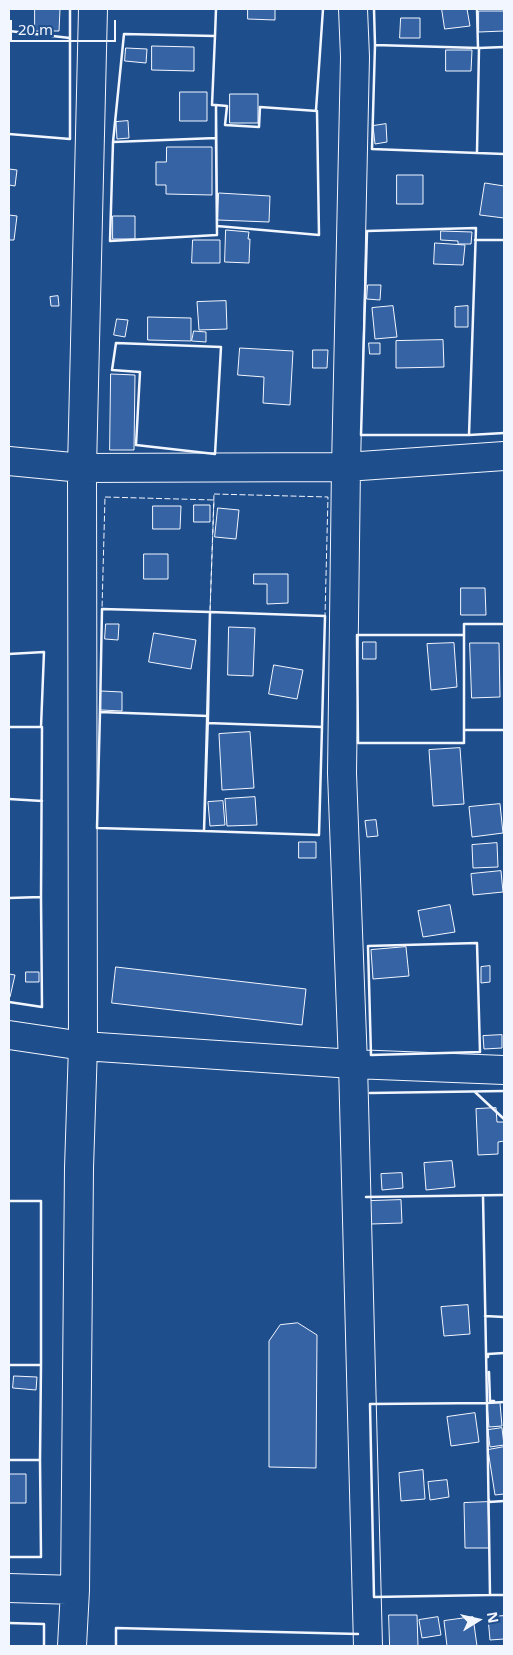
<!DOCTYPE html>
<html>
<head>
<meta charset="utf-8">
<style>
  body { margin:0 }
  #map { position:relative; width:513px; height:1655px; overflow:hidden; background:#1f4e8c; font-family:"Noto Sans",sans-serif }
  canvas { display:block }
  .frame { position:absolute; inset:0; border:10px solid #f2f6ff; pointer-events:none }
  .north { position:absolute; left:453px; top:1595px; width:50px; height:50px; -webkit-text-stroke:4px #1f4e8c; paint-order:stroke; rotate:80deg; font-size:14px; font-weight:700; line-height:20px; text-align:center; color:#f2f6ff }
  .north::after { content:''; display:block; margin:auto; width:18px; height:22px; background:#f2f6ff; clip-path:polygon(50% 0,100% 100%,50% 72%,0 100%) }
  .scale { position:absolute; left:10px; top:20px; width:106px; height:22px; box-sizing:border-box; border:2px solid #f2f6ff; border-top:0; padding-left:6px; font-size:15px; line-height:18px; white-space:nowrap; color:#f2f6ff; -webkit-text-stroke:4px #1f4e8c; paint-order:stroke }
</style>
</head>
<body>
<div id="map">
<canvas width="513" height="1655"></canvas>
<div class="frame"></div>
<div class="north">N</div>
<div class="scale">20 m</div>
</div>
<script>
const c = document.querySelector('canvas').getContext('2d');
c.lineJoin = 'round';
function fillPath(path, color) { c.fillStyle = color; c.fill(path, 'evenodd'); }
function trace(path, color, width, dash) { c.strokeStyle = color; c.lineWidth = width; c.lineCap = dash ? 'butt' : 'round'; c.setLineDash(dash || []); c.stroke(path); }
const building = new Path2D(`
  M35 9H60L59 31H35Z
  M248 9H275V20L248 19Z
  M442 9H467L470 26 445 29Z
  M479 11H504V31L479 32Z
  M401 18H420V38H400Z
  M152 46 194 47V71L152 70Z
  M126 48 147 49 146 63 125 61Z
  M446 50H472L471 71H446Z
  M180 92H207V121H180Z
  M230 94H258V123H230Z
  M128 121 129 138 117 139 116 122Z
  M386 124 387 142 375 144 373 126Z
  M167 147H212V195L166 194V185H156V162H166Z
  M9 169 17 170 15 186 9 185Z
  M397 175H423V204H397Z
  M485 183 504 186V218L480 215Z
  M219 193 270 196 269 222 218 220Z
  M9 215 17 216 14 240H9Z
  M113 216H135V239H113Z
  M226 230 249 232 248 239H250L249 263 225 262Z
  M441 231 472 232 471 244H458V241L441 240Z
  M193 240H220V263H192Z
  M435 243 465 245 463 265 434 264Z
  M368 285H381L380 300 367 299Z
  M58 296 59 306H51L50 297Z
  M226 301 227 329 199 330 197 302Z
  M393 306 397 337 375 339 372 308Z
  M468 306V327H455V307Z
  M148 317 191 318V341L148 340Z
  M117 319 128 320 125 337 114 335Z
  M194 331 206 332V342L192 341Z
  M443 340 444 367 396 368V341Z
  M369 343H380V354H370Z
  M240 348 293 351 290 405 263 403 264 377 238 375Z
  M313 350H328L327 368H313Z
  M111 374 135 375 134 450H110Z
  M194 505H210V522H194Z
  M153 506H181L180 529H153Z
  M218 508 239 510 236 539 215 537Z
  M144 554H168V579H144Z
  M254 574H288V603L267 604V584H254Z
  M461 588H485L486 615H461Z
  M106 624H119L118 640 105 639Z
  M229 627 255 628 253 676 228 675Z
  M154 633 196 640 191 669 149 662Z
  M363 642H376V659H363Z
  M454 643 457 687 431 690 427 644Z
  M470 643H499L500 697 472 698Z
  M274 665 303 670 297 699 269 694Z
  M101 691 122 692V711L101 710Z
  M250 732 254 788 222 790 219 734Z
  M460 748 464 804 433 806 429 750Z
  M255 797 257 825 227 826 225 799Z
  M223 801 225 825 210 826 208 802Z
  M500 804 503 833 472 837 469 807Z
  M376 820 378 836 367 837 365 821Z
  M299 842H316V858H299Z
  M497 843 498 867 473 868 472 845Z
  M501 871 503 892 473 895 471 874Z
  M450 905 455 932 423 937 418 911Z
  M406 947 409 976 373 979 371 950Z
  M490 966V982L481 983V967Z
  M116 967 306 989 302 1025 112 1003Z
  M26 972H39V982H26Z
  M9 974 15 975 10 997 9 996Z
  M502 1035V1048L484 1049 483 1036Z
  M496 1108 497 1122H504V1141L498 1142V1154L478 1155 476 1109Z
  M452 1161 455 1187 426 1190 424 1163Z
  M402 1173 403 1188 382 1190 381 1174Z
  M401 1200 402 1223 371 1224 370 1201Z
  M468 1305 470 1334 444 1336 441 1307Z
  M298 1323 317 1335 316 1468 269 1467V1341L280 1325Z
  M14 1376 37 1377 36 1390 13 1388Z
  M500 1403 502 1426 489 1427 487 1404Z
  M475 1413 479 1442 451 1446 447 1417Z
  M502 1428 504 1445 490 1447 488 1430Z
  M504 1447V1494L495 1495 488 1450Z
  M423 1470 425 1499 401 1501 399 1473Z
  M9 1474H26V1503H9Z
  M447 1480 449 1497 430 1500 428 1482Z
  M488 1502 489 1548H465L464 1503Z
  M389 1615H417L418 1646H390Z
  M504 1616V1639L490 1640 488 1617Z
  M438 1617 441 1635 422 1638 419 1620Z
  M473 1617 477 1646H447L444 1621Z`);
fillPath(building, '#3563a3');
trace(building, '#f2f6ff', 1);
const minor = new Path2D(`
  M353 9 355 57 346 467 342 773 353 1064 368 1646
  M9 461 82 468 346 467 504 456
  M9 1035 83 1046 353 1064 504 1070
  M9 1588 75 1590
  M72 1646 75 1590 79 1168 83 1046 82 468 93 9`);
trace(minor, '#f2f6ff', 30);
trace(minor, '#1f4e8c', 28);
trace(new Path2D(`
  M214 494 328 497 325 616 210 612Z
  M105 497 214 500 210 612 102 609Z`), '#f2f6ff', 1, [6, 2.5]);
trace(new Path2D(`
  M374 9 375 45H376
  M477 9 478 48
  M9 31 70 38V139L9 134
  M124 34 215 36 212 105H216V138L113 142Z
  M215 36 216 9
  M68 38H70V9
  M479 50V48L504 47
  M216 105 227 106 225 125 259 127 260 107 317 111 319 235 217 226Z
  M316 110 323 9
  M216 138 217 235 110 241 113 142Z
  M477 152 479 48 375 45 372 149 504 154
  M476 228 469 435H361L367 231Z
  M475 240H504
  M116 343 221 347 215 454 136 445 140 372 112 370Z
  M469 435 504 433
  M102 609 210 612 208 716 100 712Z
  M210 612 325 616 322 727 207 723Z
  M357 635H464V743H358Z
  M464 637V624H504
  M9 654 44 652 41 727
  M100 712 208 716 204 831 97 828Z
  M207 723 322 727 319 835 204 831Z
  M9 727H42L41 897 9 898
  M464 730H504
  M9 799 42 801
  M477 943 480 1052 371 1055 368 946Z
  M9 1002 42 1007 41 897
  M475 1092 504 1119
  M370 1093 504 1091
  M366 1197 504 1195
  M9 1201H41V1365H9
  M485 1316 504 1317
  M488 1357V1354L504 1353
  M39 1365H41L40 1460
  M489 1372 490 1401H494
  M487 1403 490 1595 374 1597 370 1404Z
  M371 1404 487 1403 483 1196
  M487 1405V1403L504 1402
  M9 1460H40L41 1557H9
  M489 1500V1502L504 1501
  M490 1595H504
  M9 1623 44 1624V1646
  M116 1646V1628L358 1634`), '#f2f6ff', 2.5);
</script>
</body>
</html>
